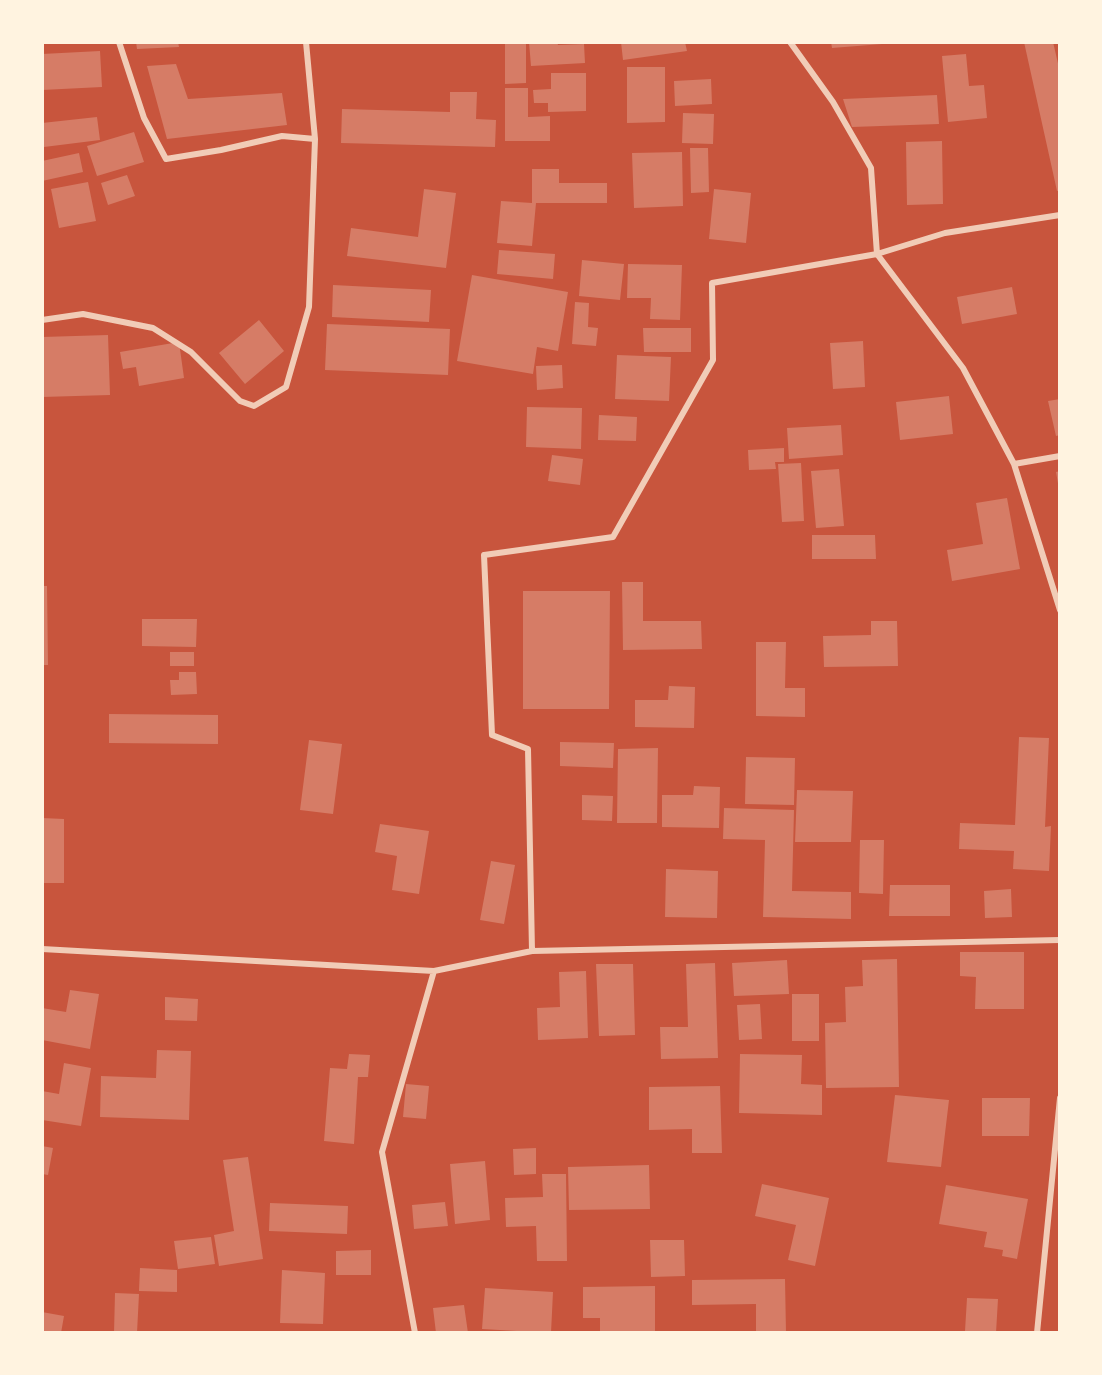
<!DOCTYPE html>
<html>
<head>
<meta charset="utf-8">
<style>
  body { margin:0 }
  #map { position:relative; width:1102px; height:1375px; overflow:hidden; background:#c8553d; font-family:"DM Sans",sans-serif }
  canvas { display:block }
  .frame { position:absolute; inset:0; border:44px solid #fff3e0; pointer-events:none }
</style>
</head>
<body>
<div id="map">
<canvas width="1102" height="1375"></canvas>
<div class="frame"></div>
</div>
<script>
const c = document.querySelector('canvas').getContext('2d');
c.lineJoin = 'round';
function fillPath(path, color) { c.fillStyle = color; c.fill(path, 'evenodd'); }
function trace(path, color, width, dash) { c.strokeStyle = color; c.lineWidth = width; c.lineCap = dash ? 'butt' : 'round'; c.setLineDash(dash || []); c.stroke(path); }
fillPath(new Path2D(`
  M136 42H178L179 47 137 49Z
  M505 42H526V83L505 84Z
  M529 42H557L558 45 584 44 585 63 531 66Z
  M621 42H685L687 51 623 60Z
  M831 42H882V44L832 48Z
  M1024 42H1053L1060 72V190L1057 191Z
  M100 51 102 87 42 90V54Z
  M966 54 969 86 984 85 987 118 948 122 942 56Z
  M176 64 188 99 282 93 287 125 167 139 147 66Z
  M627 67H665V122L627 123Z
  M551 73H586V111L548 112V103H534L533 90 551 89Z
  M711 79 712 104 675 106 674 81Z
  M505 88H528V117L550 116V141H505Z
  M450 92H477L476 119 496 120 495 147 341 143 342 109 450 112Z
  M937 95 939 124 852 127 843 99Z
  M683 113 714 114 713 144 682 143Z
  M97 117 100 140 44 147 42 123Z
  M134 132 144 162 97 176 87 146Z
  M942 141 943 204 907 205 906 142Z
  M690 148H708L709 192 691 193Z
  M682 152 683 206 634 208 632 153Z
  M79 153 83 172 42 181V161Z
  M532 169H559V183H607V203H536L532 246 497 243 501 201 532 203Z
  M127 175 135 196 108 205 101 183Z
  M88 182 96 221 59 228 51 189Z
  M424 189 456 193 446 268 347 256 351 228 418 237Z
  M714 189 751 193 746 243 709 239Z
  M499 250 555 254 553 279 497 274Z
  M582 260 624 264 620 300 579 296Z
  M628 264 682 265 680 320 650 319 651 298H627Z
  M472 275 568 292 558 351 537 347 533 374 457 361Z
  M333 285 431 290 429 322 332 317Z
  M1012 287 1017 314 962 324 957 297Z
  M575 302 589 303 588 327 598 328 596 346 572 344Z
  M259 320 284 351 245 384 219 353Z
  M327 324 450 329 448 375 325 370Z
  M643 328H691V352H644Z
  M108 335 110 395 42 397V337Z
  M863 341 865 387 833 389 830 343Z
  M179 342 184 378 139 386 136 367 123 369 120 352Z
  M617 355 671 357 669 401 615 399Z
  M562 365 563 388 537 390 536 366Z
  M949 396 953 434 900 440 896 402Z
  M1060 399V435L1056 436 1048 401Z
  M527 407 582 408 581 449 526 447Z
  M599 415 637 417 636 441 598 440Z
  M841 425 843 455 789 459 787 428Z
  M784 448V462H775L776 469 749 470 748 450Z
  M552 455 583 459 580 485 548 481Z
  M801 463 804 521 782 522 778 464Z
  M839 469 844 526 816 528 811 471Z
  M1060 471V489H1059L1056 472Z
  M1007 498 1020 569 952 581 947 550 983 544 976 503Z
  M812 535H875L876 559H812Z
  M622 582H643V621H701L702 649 623 650Z
  M42 586H47L48 665H42Z
  M523 591H610L609 709H523Z
  M142 619H197L196 647 142 646Z
  M871 621H897L898 666 824 667 823 636 871 635Z
  M756 642H786L785 688H805V717L756 716Z
  M170 652H194V666H170Z
  M179 672H196L197 694 171 695 170 680H179Z
  M669 686 695 687 694 728 635 727V700H668Z
  M109 714 218 715V744L109 743Z
  M1019 737 1049 738 1045 827 1051 826 1049 871 1013 869 1014 851 959 849 960 823 1015 825Z
  M309 740 342 744 333 814 300 810Z
  M560 742 614 743 613 768 560 766Z
  M658 748 657 823H617L618 749Z
  M746 757 795 758 794 805 745 804Z
  M694 786 720 787 719 828 662 827V795H693Z
  M797 790 853 791 851 842H795Z
  M582 795 613 796 612 821 582 820Z
  M724 808 794 810 792 891 851 892V919L763 917 765 840 723 839Z
  M42 818 64 819V883H42Z
  M380 824 429 831 419 894 392 890 397 856 375 852Z
  M860 840H884L883 894 859 893Z
  M491 861 515 865 504 924 480 920Z
  M666 869 718 871 717 918 665 917Z
  M890 885H950V916H889Z
  M1011 889 1012 917 985 918 984 891Z
  M960 952H1024V1009H975L976 977 960 976Z
  M897 959 899 1087 826 1088 825 1023 846 1022 845 987 863 986 862 960Z
  M787 960 789 994 734 996 732 963Z
  M715 963 718 1058 661 1059 660 1027H688L686 964Z
  M596 964H633L635 1035 599 1036Z
  M586 971 588 1038 538 1040 537 1008 560 1007 559 972Z
  M70 990 99 994 90 1049 42 1040V1008L66 1012Z
  M792 994H819V1041H792Z
  M165 997 198 999 197 1021 165 1020Z
  M760 1004 762 1039 739 1040 737 1005Z
  M157 1050 191 1051 189 1120 100 1117 101 1076 156 1078Z
  M349 1054 370 1055 368 1077H358L354 1144 324 1141 330 1068 347 1069Z
  M740 1054 802 1055 801 1084 822 1085V1115L739 1113Z
  M64 1063 91 1068 81 1126 42 1120V1091L59 1094Z
  M406 1084 429 1086 426 1119 403 1117Z
  M720 1086 722 1153H692V1129L649 1130V1087Z
  M895 1095 949 1100 941 1167 887 1162Z
  M982 1098H1030L1029 1136H982Z
  M42 1146 53 1148 48 1175 42 1174Z
  M536 1148V1174L514 1175 513 1149Z
  M248 1157 263 1259 219 1266 214 1235 234 1231 223 1160Z
  M485 1161 490 1220 455 1224 450 1164Z
  M649 1165 650 1209 569 1210 568 1167Z
  M542 1174H566L567 1261H537L536 1226 506 1227 505 1198 543 1197Z
  M762 1184 829 1198 815 1266 788 1260 796 1225 755 1216Z
  M946 1185 1028 1199 1017 1259 1002 1256 1003 1250 984 1247 987 1232 939 1224Z
  M445 1202 448 1226 414 1229 412 1205Z
  M270 1203 348 1206 347 1234 269 1231Z
  M211 1237 215 1264 178 1269 174 1241Z
  M650 1240H684L685 1276 651 1277Z
  M371 1250V1275H336V1251Z
  M140 1268 177 1270V1292L139 1291Z
  M282 1270 325 1273 323 1324 280 1323Z
  M785 1279 786 1333H756V1304L692 1305V1280Z
  M655 1286V1332L600 1333V1318H583V1287Z
  M485 1288 553 1292 551 1333 482 1329Z
  M115 1293 139 1294 137 1333H114Z
  M967 1298 998 1299 996 1333 965 1331Z
  M464 1305 468 1333H436L433 1308Z
  M42 1312 64 1316 61 1333H42Z`), '#d67c66');
trace(new Path2D(`
  M119 42 144 118 166 159 221 150 282 136 315 139
  M790 42 833 102 871 168 877 254 963 368 1014 464 1060 610
  M42 320 83 314 153 328 191 352 240 401 254 406 286 387 309 307 315 139 306 42
  M1014 464 1060 456
  M42 949 434 971
  M532 951 528 749 492 735 484 555 613 537 713 360 712 283 877 254 945 233 1060 215
  M415 1333 382 1152 434 971 532 951 1060 940
  M1037 1333 1060 1098`), '#f1ccb7', 6);
</script>
</body>
</html>
